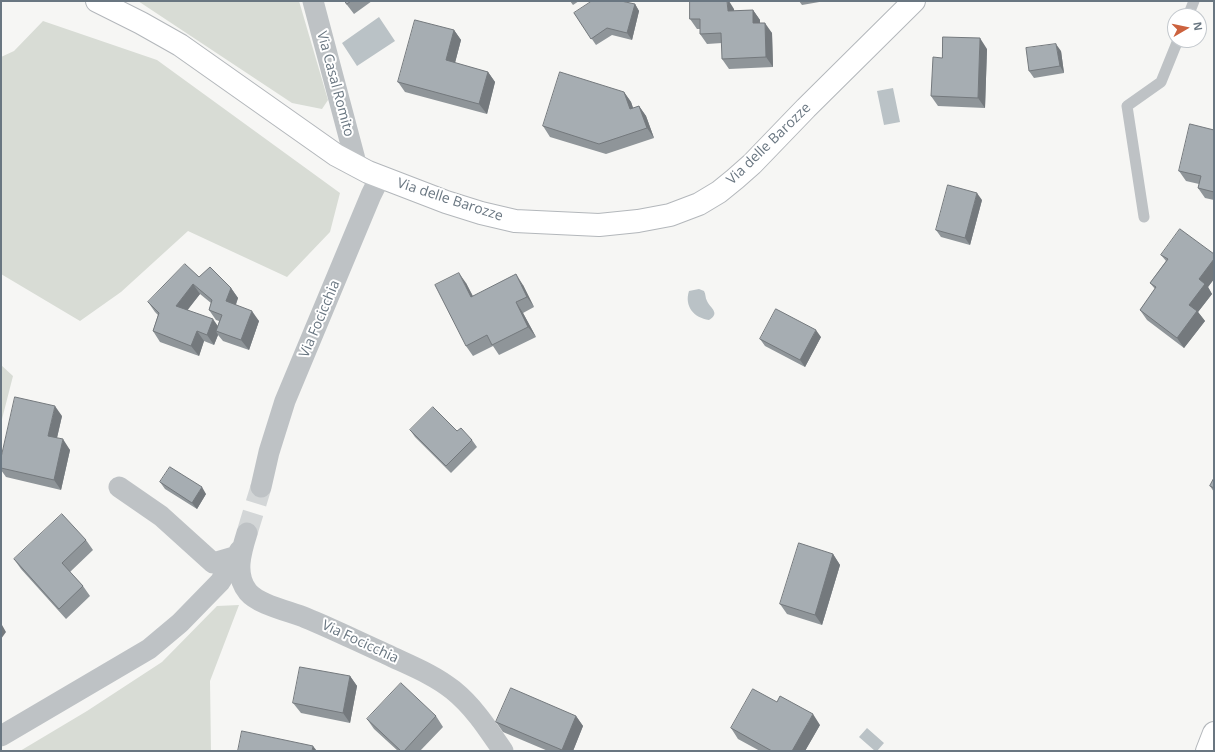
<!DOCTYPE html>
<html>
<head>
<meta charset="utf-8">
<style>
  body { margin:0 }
  #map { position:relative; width:1215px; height:752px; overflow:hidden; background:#f6f6f4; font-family:"Open Sans",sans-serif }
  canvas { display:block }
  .frame { position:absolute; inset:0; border:2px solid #697681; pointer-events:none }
  .north { position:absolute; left:1167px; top:8px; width:40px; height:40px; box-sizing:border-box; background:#fff; border:1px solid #c3c8cd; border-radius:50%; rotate:81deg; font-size:11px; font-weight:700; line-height:16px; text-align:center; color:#697681 }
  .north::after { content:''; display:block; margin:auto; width:14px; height:18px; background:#cc623e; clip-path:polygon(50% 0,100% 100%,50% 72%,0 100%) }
</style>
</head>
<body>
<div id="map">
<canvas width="1215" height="752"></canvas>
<div class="frame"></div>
<div class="north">N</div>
</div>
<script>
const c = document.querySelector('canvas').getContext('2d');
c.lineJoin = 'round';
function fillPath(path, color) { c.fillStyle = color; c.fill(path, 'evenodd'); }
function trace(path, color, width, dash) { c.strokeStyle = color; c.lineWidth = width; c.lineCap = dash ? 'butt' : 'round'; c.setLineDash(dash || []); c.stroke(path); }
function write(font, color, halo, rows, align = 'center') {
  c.font = font + ' "Open Sans",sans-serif'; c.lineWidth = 4; c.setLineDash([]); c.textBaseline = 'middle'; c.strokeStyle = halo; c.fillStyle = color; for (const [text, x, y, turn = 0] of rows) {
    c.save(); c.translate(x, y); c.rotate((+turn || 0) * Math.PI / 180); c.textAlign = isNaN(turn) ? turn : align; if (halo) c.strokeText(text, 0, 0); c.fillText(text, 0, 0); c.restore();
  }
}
fillPath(new Path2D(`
  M138 1H299L328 100 322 109 292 103Z
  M43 21 157 60 340 193 330 232 287 277 188 231 121 292 80 321 1 274V57L14 51Z
  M1 365 13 376 1 423Z
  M239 605 210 681 211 751H20L87 711 162 662 217 606Z`), '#d8dcd5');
fillPath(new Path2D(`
  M379 17 395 41 357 66 342 43Z
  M893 88 900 122 884 125 877 91Z
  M699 289 704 291C706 294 705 298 707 301 710 308 721 313 709 320 694 318 684 306 689 291Z
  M867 728 884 743 877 751H875L859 737Z`), '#bac2c6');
trace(new Path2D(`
  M247 533 261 487`), '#d3d6d7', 21, [21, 10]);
const secondary = new Path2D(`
  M97 1 141 23 180 45 336 155 368 172 446 202 481 213 515 221 599 225 638 221 670 215 699 204 719 192 735 179 752 164 806 108 914 1
  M1207 751 1214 733`);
trace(secondary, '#b3b7bb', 24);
trace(new Path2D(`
  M1188 16 1194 1
  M1144 217 1127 106 1161 82 1178 40`), '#bec2c5', 11);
trace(new Path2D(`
  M313 1 357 167
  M119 487 161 516 213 563 237 556
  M261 487 269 452 285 401 371 195 380 177
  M247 533C241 552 234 575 248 592 259 605 289 611 306 618 333 629 359 642 386 654 409 665 433 674 453 690 474 707 488 729 503 751
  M1 736 149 649 180 623 220 582 240 550`), '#bec2c5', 21);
trace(secondary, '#fff', 22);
fillPath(new Path2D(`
  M344 1H372L354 14Z
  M570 1H579L573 5Z
  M799 1H825L802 5Z
  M635 4 639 11 632 40 612 35 596 45 574 13Z
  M734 9V11L753 10 760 20V23L772 33 773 67 729 69 722 59V43L707 44 700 34V29H697L690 19Z
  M454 30 461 40 455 63 488 72 495 82 487 114 405 92 398 82Z
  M987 49 985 108 938 106 931 96 942 58Z
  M1061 51 1064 73 1034 78 1029 71Z
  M624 92 631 102 633 108 639 106 646 116 654 138 606 154 550 137 543 126Z
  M1214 130V200L1205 198 1198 188 1199 184 1186 181 1179 171Z
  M982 200 970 245 941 237 936 230Z
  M1214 254V279L1208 287 1212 294 1198 312 1205 321 1184 348 1147 320 1140 310 1155 289 1150 283 1166 261 1161 255Z
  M199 277 231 288 238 298 236 305 259 321 249 350 223 341 218 335 214 345 204 341 199 356 160 342 153 331 158 315 155 312 148 302ZM200 294 211 303 209 310 216 320 219 321 218 326 187 310Z
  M466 283 473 296 523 285 534 307 523 313 536 337 499 355 493 346 473 356 466 346Z
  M821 337 805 367 765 346 760 339Z
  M62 416 57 438 70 450 61 490 6 477 1 470V458Z
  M410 430 457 431 472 440 477 447 451 473 415 437Z
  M1214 478V492L1210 486Z
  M160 482 206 494 197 509 165 489Z
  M86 540 93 550 70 572 83 586 90 596 66 619 21 569 14 559Z
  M833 554 840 565 822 625 787 614 780 604Z
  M350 676 357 686 350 723 301 713 293 703Z
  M436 716 443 727 420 751H398L374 729 367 719Z
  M576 716 583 726 573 751H548L503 732 496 722Z
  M820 725 805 751H760L738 739 731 728Z`), '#8f9599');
fillPath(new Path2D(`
  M727 1H729L734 9 735 21 728 11Z
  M635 4 639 11 632 40 627 33Z
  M753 10 760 20V34L753 23Z
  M765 23 772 33 773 67 766 57Z
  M454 30 461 40 453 70 446 60Z
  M980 38 987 49 985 108 978 98Z
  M1056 44 1061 51 1064 73 1060 66Z
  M488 72 495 82 487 114 479 104Z
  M624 92 631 102 637 119 630 109Z
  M639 106 646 116 654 138 647 128Z
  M977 193 982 200 970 245 965 238Z
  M1214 259V279L1208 287 1212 294 1198 312 1205 321 1184 348 1177 338 1189 305 1199 279Z
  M459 273 466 283 478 307 471 297Z
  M516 274 523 285 534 307 527 297Z
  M193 284 200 294 183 316 176 306Z
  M231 288 238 298 233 311 226 301Z
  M516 302 523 313 536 337 528 327Z
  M252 311 259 321 249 350 241 340Z
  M213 319 220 329 216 331 218 335 214 345 207 335Z
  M816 330 821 337 805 367 800 360Z
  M197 331 204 341 199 356 191 346Z
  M55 406 62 416 55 446 48 436Z
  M63 439 70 450 61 490 54 480Z
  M202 487 206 494 197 509 192 503Z
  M833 554 840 565 822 625 815 615Z
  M1 625H2L6 632 1 639Z
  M350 676 357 686 350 723 343 713Z
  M813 714 820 725 805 751H792Z
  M576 716 583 726 573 751H563L562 750Z
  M313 746 317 751H312Z`), '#74797d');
const building = new Path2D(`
  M345 1H351L347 4Z
  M592 1H621L635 4 627 33 607 28 591 39 574 13Z
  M690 1H727L728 11 753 10V23H765L766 57 722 59 721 33 700 34V19H690Z
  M415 20 454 30 446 60 488 72 479 104 398 82Z
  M943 37 980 38 978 98 931 96 933 57 942 58Z
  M1056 44 1060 66 1029 71 1026 48Z
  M560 72 624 92 630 109 639 106 647 128 599 144 543 126Z
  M1190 124 1214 130V192L1198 188 1201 176 1179 171Z
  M948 185 977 193 965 238 936 230Z
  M1180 229 1214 254V259L1199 279 1205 284 1189 305 1197 311 1177 338 1140 310 1156 287 1150 283 1168 259 1161 255Z
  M185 264 199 277 210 267 231 288 226 301 252 311 241 340 216 331 222 315 209 310 212 300 193 284 176 306 213 319 207 335 197 331 191 346 153 331 159 313 148 302Z
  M459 273 471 297 516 274 527 297 516 302 528 327 492 345 487 335 466 346 435 285Z
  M776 309 816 330 800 360 760 339Z
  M15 397 55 406 48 436 63 439 54 480 1 468V458Z
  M433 407 457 431 461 428 472 440 446 466 410 430Z
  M170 467 202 487 192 503 160 482Z
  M1214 478V488L1210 486Z
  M62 514 86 540 62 563 83 586 59 609 14 559Z
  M799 543 833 554 815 615 780 604Z
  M300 667 350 676 343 713 293 703Z
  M401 683 436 716 404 751H401L367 719Z
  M511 688 576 716 562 750 496 722Z
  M753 689 777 702 780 696 813 714 792 751H772L731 728Z
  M242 731 313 746 312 751H238Z`);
fillPath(building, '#a6adb2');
trace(building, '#74797d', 1);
write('14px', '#697681', '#fff', [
  ["Via Casal Romito",335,84,75],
  ["Via delle Barozze",769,144,-44],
  ["Via delle Barozze",450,200,18],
  ["Via Focicchia",320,319,-67],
  ["Via Focicchia",360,642,25]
]);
</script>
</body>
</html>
